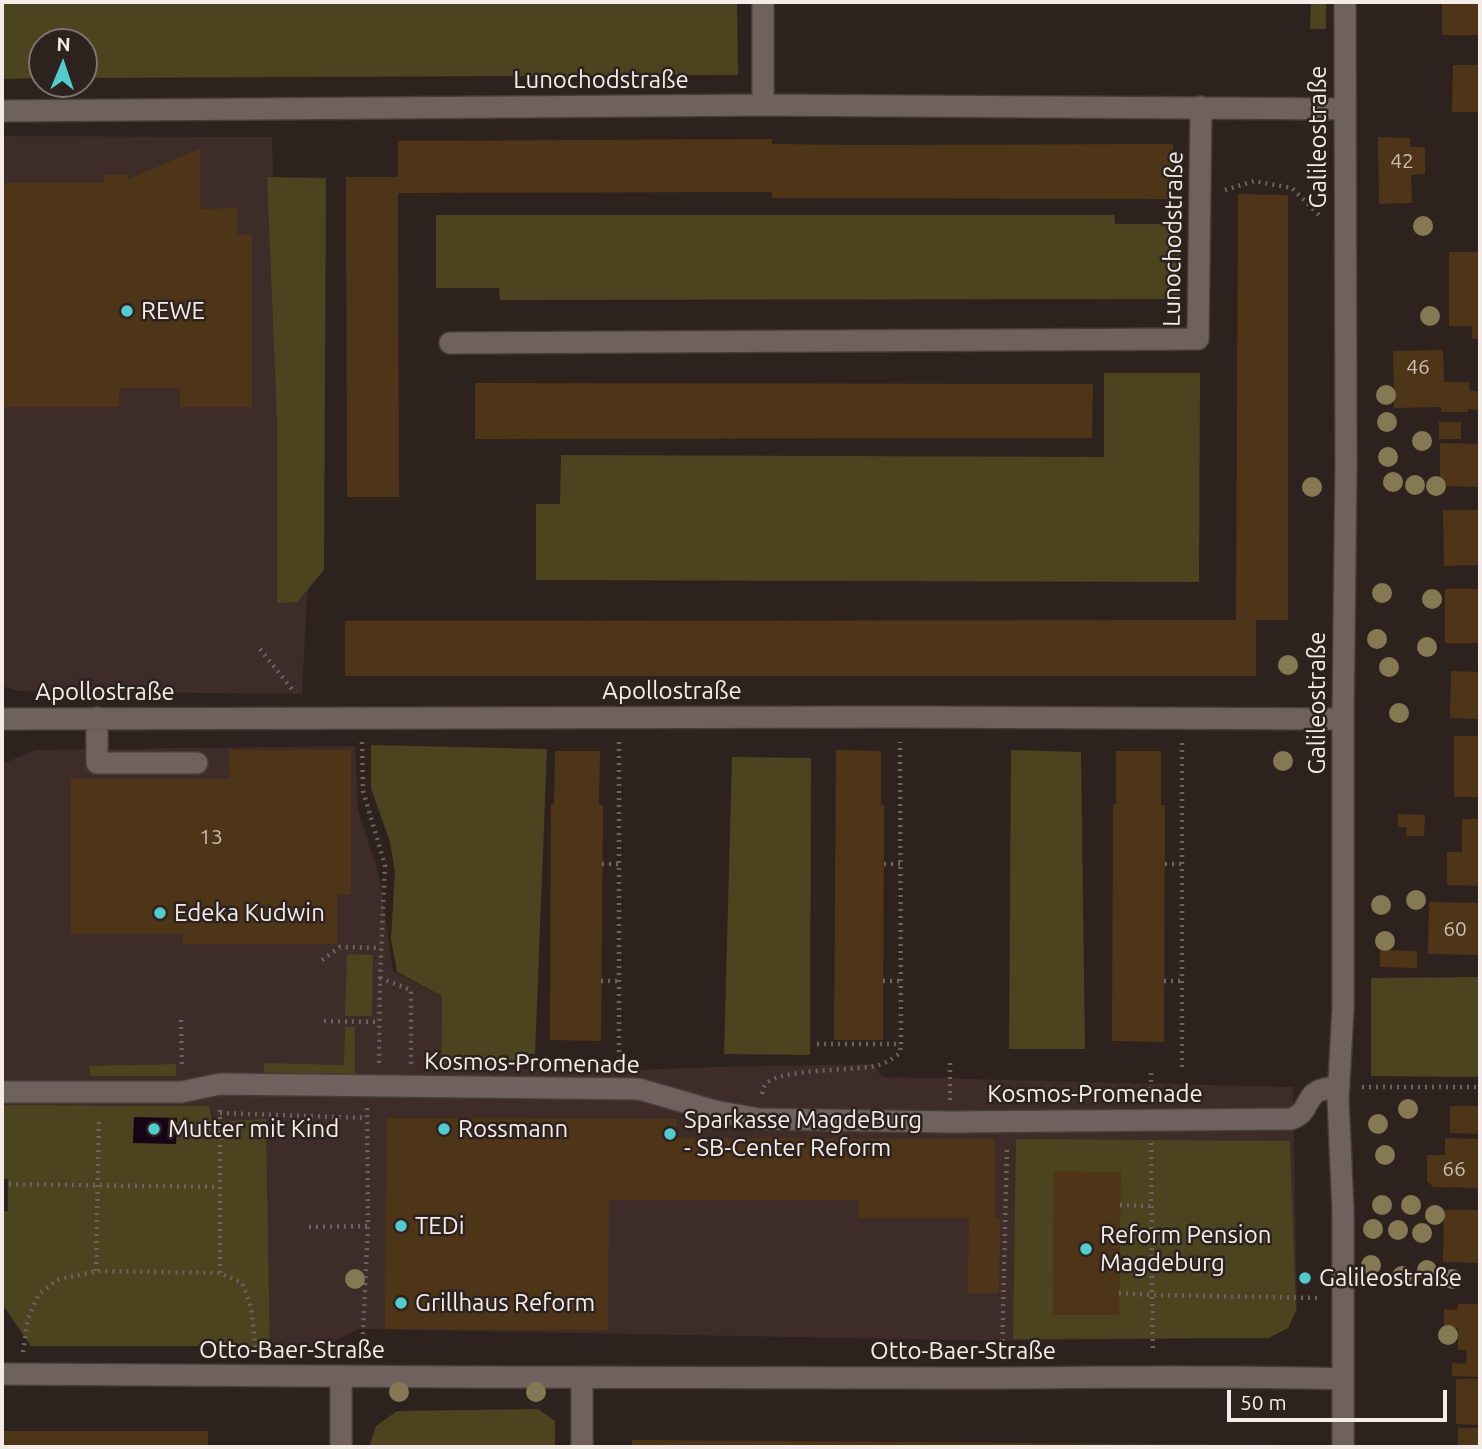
<!DOCTYPE html>
<html>
<head>
<meta charset="utf-8">
<style>
  body { margin:0 }
  #map { position:relative; width:1482px; height:1449px; overflow:hidden; background:#2e221f; font-family:Ubuntu,sans-serif }
  canvas { display:block }
  .frame { position:absolute; inset:0; border:4px solid #f3ece9; pointer-events:none }
  .north { position:absolute; left:28px; top:28px; width:70px; height:70px; box-sizing:border-box; background:#2e221f; border:2px solid #7d7370; border-radius:50%; rotate:2deg; font-size:19px; font-weight:700; line-height:28px; text-align:center; color:#f3ece9 }
  .north::after { content:''; display:block; margin:auto; width:24px; height:32px; background:#52cdcd; clip-path:polygon(50% 0,100% 100%,50% 72%,0 100%) }
  .scale { position:absolute; left:1227px; top:1390px; width:220px; height:32px; box-sizing:border-box; border:4px solid #f3ece9; border-top:0; padding-left:9px; font-size:21px; line-height:24px; white-space:nowrap; color:#f3ece9; -webkit-text-stroke:5px #2e221f; paint-order:stroke }
</style>
</head>
<body>
<div id="map">
<canvas width="1482" height="1449"></canvas>
<div class="frame"></div>
<div class="north">N</div>
<div class="scale">50 m</div>
</div>
<script>
const c = document.querySelector('canvas').getContext('2d');
c.lineJoin = 'round';
function fillPath(path, color) { c.fillStyle = color; c.fill(path, 'evenodd'); }
function trace(path, color, width, dash) { c.strokeStyle = color; c.lineWidth = width; c.lineCap = dash ? 'butt' : 'round'; c.setLineDash(dash || []); c.stroke(path); }
function write(font, color, halo, rows, align = 'center') {
  c.font = font + ' Ubuntu,sans-serif'; c.lineWidth = 5; c.setLineDash([]); c.textBaseline = 'middle'; c.strokeStyle = halo; c.fillStyle = color; for (const [text, x, y, turn = 0] of rows) {
    c.save(); c.translate(x, y); c.rotate((+turn || 0) * Math.PI / 180); c.textAlign = isNaN(turn) ? turn : align; if (halo) c.strokeText(text, 0, 0); c.fillText(text, 0, 0); c.restore();
  }
}
fillPath(new Path2D(`
  M2 136 272 137 284 558 309 559 302 694 19 691 2 686Z
  M355 746 358 810 379 875 393 971 442 996 441 1067 614 1071 713 1067 874 1064 882 1077 1293 1087 1297 1310 1286 1328 1269 1337 1007 1341 359 1329 319 1349 270 1346 266 1120 211 1122 208 1106 2 1105V764L36 750Z`), '#3e2c28');
fillPath(new Path2D(`
  M2 2H737L738 75 84 78V42H42V78L2 79Z
  M1311 2H1326V29H1310Z
  M267 177 326 178 324 570 297 602 277 603V419Z
  M436 215H1114L1115 224H1180V299L500 300 499 288H436Z
  M1104 373H1200L1199 582 536 580V504H560L561 455 1104 457Z
  M371 745 547 749 535 1054H523V1065L441 1066 442 996 397 972 391 939 395 872 390 842 371 788Z
  M1011 750 1081 752 1085 1049H1009Z
  M732 757 811 758 810 1055 724 1054Z
  M347 954 373 955 372 1016H345Z
  M1480 977V1077L1371 1076V978Z
  M345 1027H355V1077L264 1075V1063L344 1065Z
  M176 1064V1076H90L89 1066Z
  M2 1105 209 1106 212 1122 266 1119 270 1346H31L2 1304V1212L8 1211V1179L2 1178Z
  M1016 1139 1290 1141 1296 1311 1288 1328 1269 1338 1013 1339ZM1054 1171 1119 1315H1118L1053 1314Z
  M538 1409 555 1421V1447H369L376 1426 397 1411Z`), '#4b441e');
fillPath(new Path2D(`
  M134 1117 177 1118 176 1144 133 1143Z`), '#190317');
fillPath(new Path2D(`
  M1442 2H1480V35H1442Z
  M1453 65H1480V112H1452Z
  M1378 137 1410 138V147H1425V174L1411 175 1412 203 1379 204Z
  M772 139V144L858 145 1173 144V199L772 198V192L398 193 399 497H347L346 177H398V141Z
  M200 149V209L237 208V235H252V407H180V388H119V407H2V183H104V175H128V179Z
  M1238 194 1288 195V620H1256V676H345V621L1236 620Z
  M1449 252H1480V339H1472V326H1449Z
  M1443 350 1444 382H1469L1470 391H1480V410L1468 409V412H1441V407L1394 408 1393 351Z
  M475 383 1093 384 1092 438 475 439Z
  M1439 422H1461V439H1439Z
  M1440 443 1480 444V487L1440 486Z
  M1443 510H1480V565L1444 566Z
  M1445 589H1480V643H1445Z
  M1451 671 1480 672V719L1450 718Z
  M1454 736H1480V797H1454Z
  M229 750H351V895L337 894V944H183V934H71V779H230Z
  M836 750 881 751V805H884L883 1040H834Z
  M555 751H600L599 805H603L601 1041 550 1040 551 804 554 805Z
  M1116 751H1161V805H1165L1164 1042 1112 1041 1113 804H1116Z
  M1398 814 1425 815 1424 836H1406L1407 827H1398Z
  M1462 819H1480V886L1447 885V852H1462Z
  M1429 902 1480 903V955L1428 954Z
  M1380 950 1417 951V968L1380 967Z
  M1450 1106H1480V1134L1450 1133Z
  M386 1118 677 1119 675 1138 995 1139V1218L1000 1219 999 1293H968L969 1218H858V1200H609L608 1330 385 1329Z
  M1445 1138 1480 1139V1188L1434 1187 1427 1182V1155H1445Z
  M1054 1171 1121 1172 1119 1315H1053Z
  M1444 1210H1480V1263L1443 1262Z
  M1458 1304H1480V1377L1452 1376V1363L1466 1364 1467 1350H1458V1328H1444V1309L1457 1310Z
  M1456 1379H1480V1425L1456 1424Z
  M1458 1428H1480V1447H1458Z
  M2 1431H208V1447H2Z
  M632 1440 1288 1445V1447H632Z`), '#4f3517');
const minor = new Path2D(`
  M763 105V2
  M2 111 763 105 1344 109
  M450 343 1198 339 1201 107
  M97 718V763H197
  M2 719 900 717 1343 719
  M2 1092H181L220 1084 639 1089 715 1111 759 1119 950 1122 1291 1119C1309 1112 1304 1102 1315 1093 1322 1088 1331 1088 1339 1087
  M2 1374C316 1378 631 1377 945 1378 1078 1378 1210 1375 1343 1379
  M341 1376V1447
  M582 1447V1377
  M1343 1447V1210L1338 1099 1343 1009V719L1346 466 1345 2`);
trace(minor, '#463d3a', 24);
trace(new Path2D(`
  M1225 190 1254 181 1292 188 1319 215
  M260 649 295 693
  M362 742 363 791 385 865 380 978 379 1063
  M619 742V1066
  M1182 743V1072
  M602 864H619
  M884 864H901
  M1165 864H1183
  M322 960 340 947 381 948
  M380 978 411 990V1064
  M601 981H619
  M883 981H901
  M1164 981H1182
  M181 1020 182 1067
  M324 1021 379 1022
  M817 1044H901L900 742
  M1362 1087H1480
  M762 1094C763 1090 763 1088 766 1084 780 1068 854 1071 875 1066 885 1064 892 1059 900 1053L901 1044
  M1151 1096V1072
  M950 1100V1059
  M220 1110V1273
  M220 1113 367 1118
  M1151 1143 1152 1295 1321 1298
  M2 1184 219 1187
  M1120 1205 1152 1206
  M309 1227 368 1226
  M96 1271 99 1117
  M1119 1293 1152 1295 1153 1352
  M23 1352 28 1318 39 1294 57 1280 96 1271 220 1273 242 1283 251 1307 256 1352
  M362 1355 368 1226 367 1108
  M1002 1355 1007 1147`), '#6d625f', 4.5, [2, 5]);
trace(minor, '#6f625e', 21);
c.fillStyle = '#857953';
for (const [x, y] of [
  [1423,226],
  [1430,316],
  [1386,395],
  [1387,422],
  [1422,441],
  [1388,457],
  [1393,482],
  [1415,485],
  [1436,486],
  [1312,487],
  [1382,593],
  [1432,599],
  [1377,639],
  [1427,647],
  [1288,665],
  [1389,667],
  [1399,713],
  [1283,761],
  [1416,900],
  [1381,905],
  [1385,941],
  [1408,1109],
  [1378,1124],
  [1385,1155],
  [1382,1205],
  [1411,1205],
  [1435,1215],
  [1373,1229],
  [1398,1230],
  [1422,1233],
  [1371,1265],
  [1427,1270],
  [1402,1276],
  [355,1279],
  [1452,1279],
  [1448,1335],
  [399,1392],
  [536,1392]
]) { c.beginPath(); c.arc(x, y, 10, 0, 2 * Math.PI); c.fill(); }
for (const [x, y, r, color] of [
  [127,311,7,"#52cdcd"],
  [160,913,7,"#52cdcd"],
  [154,1129,7,"#52cdcd"],
  [444,1129,7,"#52cdcd"],
  [670,1134,7,"#52cdcd"],
  [401,1226,7,"#52cdcd"],
  [1086,1249,7,"#52cdcd"],
  [1305,1278,7,"#52cdcd"],
  [401,1303,7,"#52cdcd"]
]) { const dot = new Path2D(); dot.arc(x, y, r, 0, 2 * Math.PI); c.fillStyle = color; c.fill(dot); trace(dot, '#2e221f', 2.5); }
write('21px', '#cabeb4', null, [
  ["42",1402,161],
  ["46",1418,367],
  ["13",211,837],
  ["60",1455,929],
  ["66",1454,1169]
]);
write('24px', '#f3ece9', '#2e221f', [
  ["Lunochodstraße",601,80],
  ["Galileostraße",1318,137,-90],
  ["Lunochodstraße",1173,239,-89],
  ["Apollostraße",672,691],
  ["Apollostraße",105,692],
  ["Galileostraße",1317,703,-90],
  ["Kosmos-Promenade",532,1063,1],
  ["Kosmos-Promenade",1095,1094],
  ["Otto-Baer-Straße",292,1350],
  ["Otto-Baer-Straße",963,1351]
]);
write('24px', '#f3ece9', '#2e221f', [
  ["REWE",141,311],
  ["Edeka Kudwin",174,913],
  ["Sparkasse MagdeBurg",684,1120],
  ["- SB-Center Reform",684,1148],
  ["Mutter mit Kind",168,1129],
  ["Rossmann",458,1129],
  ["TEDi",415,1226],
  ["Reform Pension",1100,1235],
  ["Magdeburg",1100,1263],
  ["Galileostraße",1319,1278],
  ["Grillhaus Reform",415,1303]
], 'left');
</script>
</body>
</html>
